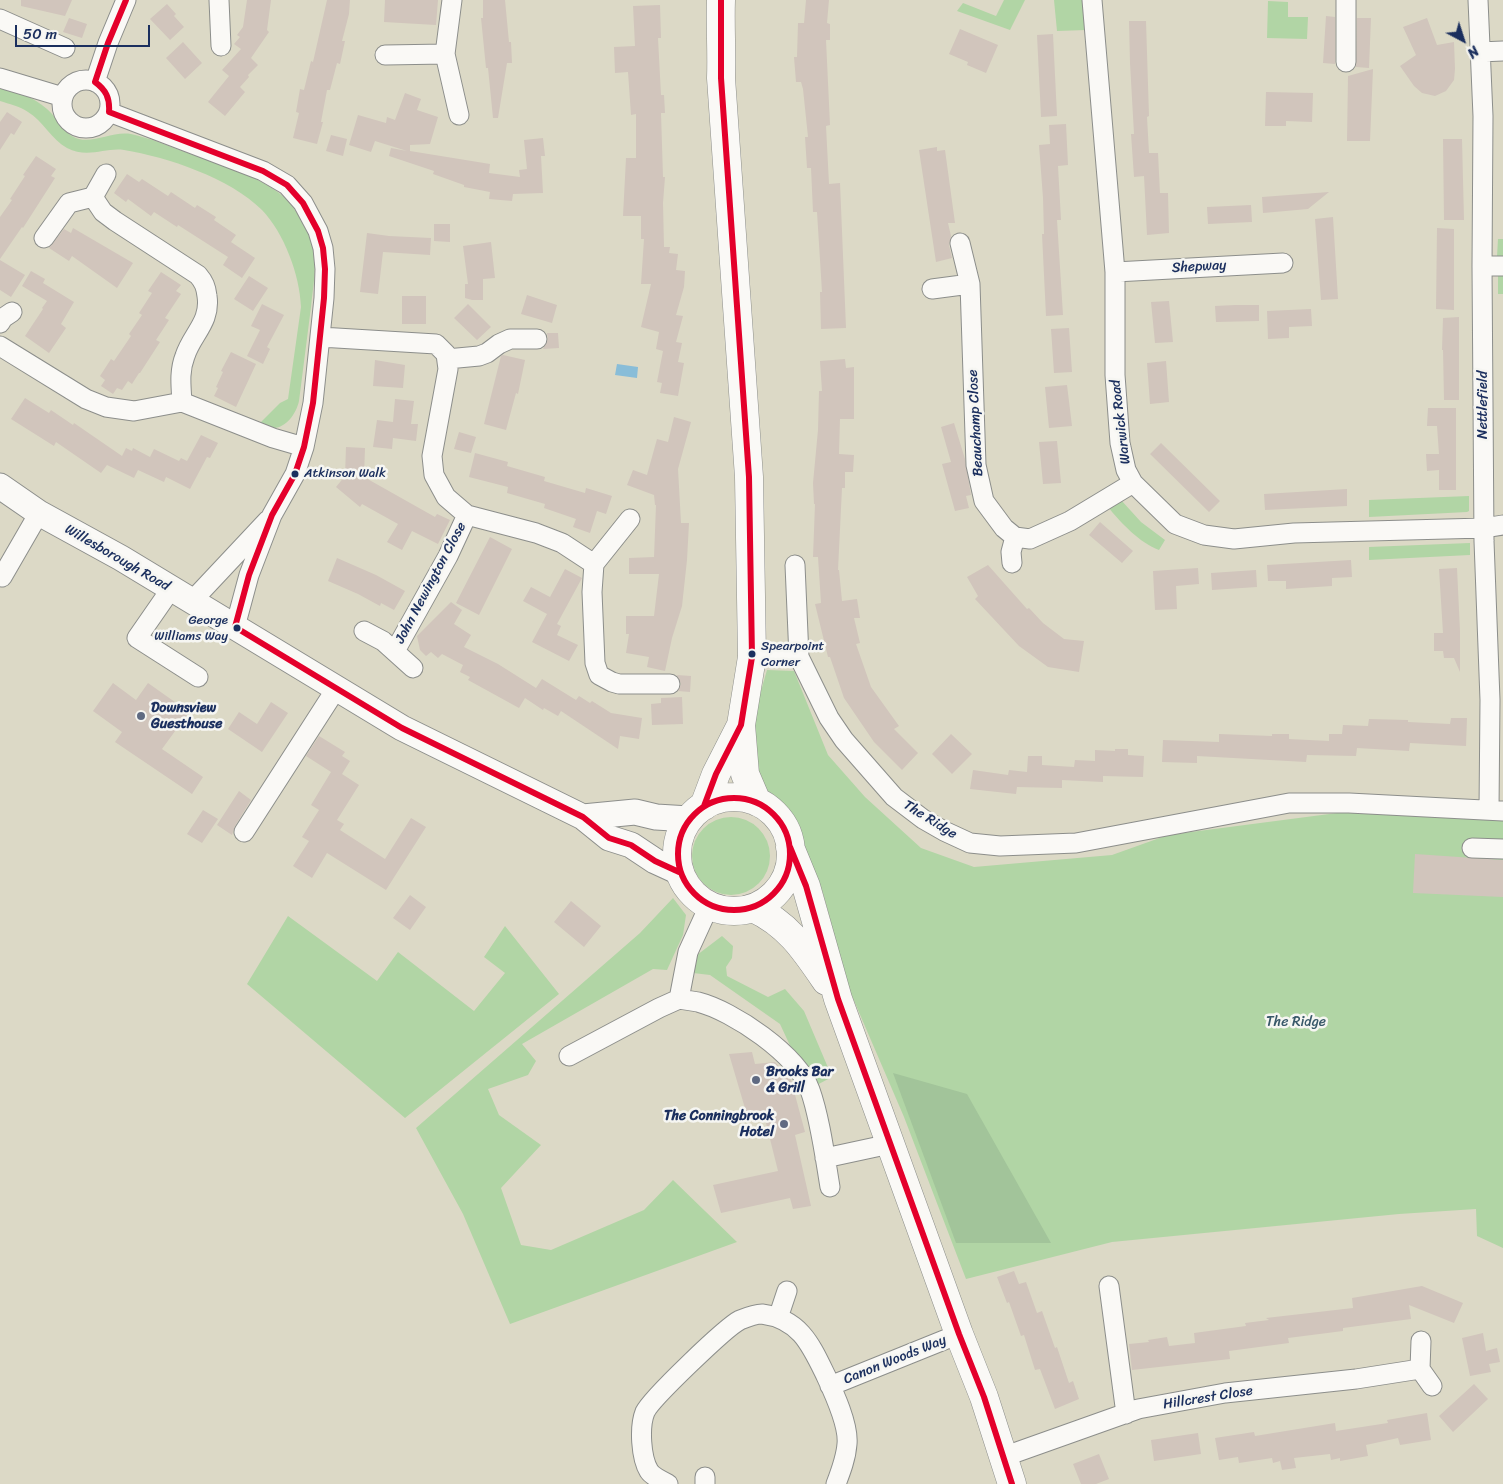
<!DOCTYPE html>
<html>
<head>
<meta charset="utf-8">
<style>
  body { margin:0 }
  #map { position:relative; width:1503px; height:1484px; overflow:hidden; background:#dcd9c6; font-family:Sriracha,sans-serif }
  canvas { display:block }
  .north { position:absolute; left:1438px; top:15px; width:50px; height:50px; -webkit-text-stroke:4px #f6f6f2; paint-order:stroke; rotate:140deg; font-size:14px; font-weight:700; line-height:20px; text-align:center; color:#1b2f5e }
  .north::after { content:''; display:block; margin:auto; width:18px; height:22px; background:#1b2f5e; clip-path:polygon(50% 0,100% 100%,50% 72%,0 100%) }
  .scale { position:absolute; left:15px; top:25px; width:135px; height:22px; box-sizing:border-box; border:2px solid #1b2f5e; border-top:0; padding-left:6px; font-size:15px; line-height:18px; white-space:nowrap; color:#1b2f5e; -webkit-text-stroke:4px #f6f6f2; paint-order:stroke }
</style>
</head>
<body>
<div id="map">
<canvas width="1503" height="1484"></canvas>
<div class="north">N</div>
<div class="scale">50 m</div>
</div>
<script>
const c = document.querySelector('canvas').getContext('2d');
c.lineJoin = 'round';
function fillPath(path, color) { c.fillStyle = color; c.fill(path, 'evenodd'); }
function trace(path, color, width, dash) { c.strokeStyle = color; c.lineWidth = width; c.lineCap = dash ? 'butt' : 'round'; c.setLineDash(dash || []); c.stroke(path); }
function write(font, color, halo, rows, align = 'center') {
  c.font = font + ' Sriracha,sans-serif'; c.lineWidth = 5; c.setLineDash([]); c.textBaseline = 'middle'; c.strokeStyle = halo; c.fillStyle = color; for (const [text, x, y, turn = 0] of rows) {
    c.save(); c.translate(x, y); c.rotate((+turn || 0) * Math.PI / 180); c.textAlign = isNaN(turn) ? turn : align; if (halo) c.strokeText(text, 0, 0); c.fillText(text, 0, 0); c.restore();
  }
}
fillPath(new Path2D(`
  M1004 0H1025L1010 30 957 11 963 3 996 16Z
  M1054 0H1083L1086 30 1057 31Z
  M1268 1 1288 2V17H1308L1307 39 1267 38Z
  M0 85C17 91 33 97 47 109 59 119 62 134 79 139 95 143 113 131 131 134 150 138 168 146 185 152 216 163 252 173 279 193 292 202 308 228 312 243 318 264 313 286 311 307 307 338 303 370 299 401 296 414 286 429 271 428 267 427 262 425 258 425L280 403 288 399 301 307C300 275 284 233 262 210 230 178 167 157 124 150 106 147 88 159 67 148 52 140 43 121 28 112 20 106 9 104 0 101Z
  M1498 239H1503V259L1497 257Z
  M1503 273V294H1498V276Z
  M1469 496V511L1467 512 1369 517V500Z
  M1121 500 1141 522 1165 540 1159 550C1140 543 1121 523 1108 507Z
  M1470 543V555L1369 560V547Z
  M767 670 794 671 828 755 865 797 921 848 974 867 1112 855 1168 835 1337 813H1503V1248L1477 1236 1476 1209 1399 1214 1112 1242 966 1279 904 1117 849 989 823 893 786 815 755 784 752 722Z
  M692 856a39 39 0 1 1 78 0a39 39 0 1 1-78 0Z
  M673 898 686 915 683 935 667 970 653 969 522 1044 536 1061 528 1075 488 1089 499 1115 541 1145 501 1188 521 1245 551 1250 644 1210 673 1180 737 1242 510 1324 463 1214 416 1128 640 933Z
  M288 916 377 981 398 952 474 1011 505 973 484 957 505 926 559 994 405 1118 247 984Z
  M722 936 733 946 732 958 726 967 727 976 768 997 785 989 804 1011 832 1077 813 1087 800 1067 780 1024 710 975 693 973 697 955Z`), '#b1d5a5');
fillPath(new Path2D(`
  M893 1073 967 1094 1051 1243H956Z`), '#a2c49a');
fillPath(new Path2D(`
  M617 364 638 367 637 378 615 375Z`), '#89bdd8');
fillPath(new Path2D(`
  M21 0H72L65 16 21 6Z
  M247 0H271L267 30 269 32 251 58 258 65 248 75 249 77 240 87 245 92 225 116 208 102 229 76 222 70 241 49 234 44 240 37 237 35 243 27Z
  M327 0H350L349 14 342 41H345L340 64 337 63 330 90H327L321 122H323L317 144 293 138 299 113 296 112 300 89 304 90 311 61 313 62Z
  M385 0H438L436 25 384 22Z
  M483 0H505L509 42H511L512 63H507L498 118H493L488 68H486L481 18H483Z
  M806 0H829L827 23 830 24V40H826L830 125 826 126 829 184 840 183 846 328 821 329 820 292H822L817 212H813L811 168H807L805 137H808L803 89 801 82H796L794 57H797L798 23H804Z
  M167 4 176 14 174 16 184 27 170 40 150 19Z
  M660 5 661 38H658L661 95H664L665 113H661L663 177H665L663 203 664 247H670L669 253 678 254 676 270 685 271 684 287 676 315 683 316 676 342 682 343 678 362 684 363 678 396 660 393 662 383 657 382 663 351 656 349 659 332 641 327 651 284H641L644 239H641V216H623L626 158H636V114L631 115 628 72 615 73 614 47 635 46 633 6Z
  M1326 16 1335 17V64L1323 63Z
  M69 18 87 24 82 38 63 32Z
  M1357 18H1371L1369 68 1356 67Z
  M1427 18 1437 45 1454 42 1455 69 1454 80 1446 91 1435 96 1422 93 1414 86 1400 66 1416 55 1403 27Z
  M1129 21H1146L1149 116 1147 117 1149 153H1158L1160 193H1168L1169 233 1147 235 1144 176 1134 177 1131 134H1134L1130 63Z
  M960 29 998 45 986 73 967 65 968 62 949 54Z
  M1053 34 1057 116 1041 117 1037 35Z
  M183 42 202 63 185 79 166 58Z
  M1373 69 1370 141H1347L1348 76Z
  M1266 92 1313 93 1312 122 1286 121V126H1265Z
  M405 93 421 99 417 110 438 117 430 144 410 145V151L490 164 489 173 520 177 519 170 527 169 524 140 543 138 545 156H541L543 193 513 194 512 201 489 199 490 192 464 187V185L433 174 434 171 389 156 391 148 407 151 375 141 371 152 349 145 358 115 386 123 387 117 395 120Z
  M7 112 22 122 14 135 11 133 0 150V122Z
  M1066 124 1068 165 1058 166 1061 220H1057L1063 315 1046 316 1042 234H1044L1043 198 1039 145 1050 144 1049 125Z
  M331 135 347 139 343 156 326 151Z
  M1443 139H1462L1464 220H1444Z
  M937 147V151L945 150 955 223H948L951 236 949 245 952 258 936 262 919 150Z
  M36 156 56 169 51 176 55 178 23 228 22 227 0 259V217L12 200 10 199 25 176 23 175Z
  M127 174 139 182 142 179 168 196 171 192 195 208 197 205 216 217 214 220 236 235 231 242 255 258 242 278 223 265 228 257 178 225 177 227 154 212 151 216 128 199 126 202 114 193Z
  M1329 192 1308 209 1263 213 1262 197Z
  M1251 205 1252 222 1208 224 1207 207Z
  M1333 217 1338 299 1321 300 1315 219Z
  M434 224H450V242L434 241Z
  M73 228 133 263 117 288 72 256 69 261 49 248 64 229 71 233Z
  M1437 228 1454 229V310L1436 309Z
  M367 233 389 236 431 238 430 255 383 252 378 294 360 292Z
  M491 242 495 278 483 279V300H472L465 298V284H468L463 246Z
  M0 260 25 275 11 297 0 290Z
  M31 271 45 279 43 283 74 302 61 324 66 328 49 353 25 336 43 309 42 308 47 301 22 286Z
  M161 272 181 285 176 291 181 294 165 318 169 320 156 340 160 342 140 373H139L132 384 128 381 122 390 117 388 113 394 101 386 105 380 100 376 111 359 114 361 131 336 129 334 142 315 139 313 152 293 148 291Z
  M249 276 268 288 253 311 234 299Z
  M527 295 557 305 552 323 521 314Z
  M402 296H426V324H402Z
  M1169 301 1173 342 1155 343 1151 302Z
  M262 304 284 315 267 347 270 349 263 364 247 356 260 330 251 326Z
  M468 304 491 327 477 340 454 318Z
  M1235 305H1259V321L1216 322 1215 306Z
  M1311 309 1312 326 1289 327V338L1268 339 1267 311Z
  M1459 317V400H1444L1443 350H1442L1443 318Z
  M1069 328 1072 372 1054 373 1051 329Z
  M547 333H558L559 348 543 349 548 339Z
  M231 352 256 364 236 407 214 396 218 388 216 387 223 372 221 371Z
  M503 355 525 360 518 394 516 393 506 430 484 424 501 356Z
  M845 359 846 368 854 367V419H840L839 454 854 455 853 472H845V488H842L838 570H839L842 601 857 599 860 618H854L860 643 856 644 871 687 899 726 894 729 918 753 902 770 874 742 844 698 830 657H828L815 604 821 603 818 557H813L815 504H814L813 483 818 430 819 391H822L820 361Z
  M375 360 405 365 403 388 373 386Z
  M1166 361 1169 402 1150 404 1147 363Z
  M1067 385 1072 426 1049 428 1045 387Z
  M25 398 49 413 51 410 73 425 74 423 122 456 126 448 132 451 133 448 150 457 154 449 179 461 181 458 187 461 201 435 218 443 210 458 207 457 190 489 166 477 164 482 138 470 134 478 107 465 101 473 56 442 54 446 11 419Z
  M395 399 414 401 411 424H418L416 441 393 438 392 449 373 447 377 420 393 422Z
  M1428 408H1456V490H1439V470L1427 471 1426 454H1439L1437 426H1427Z
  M674 417 691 422 678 469 681 523H689L687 560 682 606 672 638 665 671 647 667 649 657 626 653 629 634H626V616H654L659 574H629V558L654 557 656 505H655L654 495 627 485 633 470 647 475 657 439 668 442Z
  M954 423 965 459 971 495 966 496 969 508 955 511 942 464 951 462 941 427Z
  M459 432 476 437 471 453 454 449Z
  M1057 441 1061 483 1043 484 1039 442Z
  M1161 443 1220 501 1209 512 1150 454Z
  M346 447 365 448 364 477 435 517 437 514 450 520 438 544 412 531 402 550 387 542 398 524 362 504 360 507 336 487 345 476Z
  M475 453 508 462 507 466 545 477 544 481 585 493 586 488 612 496 606 514 597 511 590 533 573 527 576 519 544 508 545 504 507 493 508 487 469 477Z
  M1347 489V506L1265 510 1264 494Z
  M1100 522 1133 551 1122 563 1089 535Z
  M490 537 512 549 479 615 456 603Z
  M337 558 376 575 405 591 394 610 381 603 380 606 358 594 328 581Z
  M1351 560 1352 577 1332 578V586L1286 589V581H1268L1267 565Z
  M988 565 1027 609 1029 608 1043 623 1064 639 1084 641 1079 672 1048 667 1019 646 975 599 978 596 967 577Z
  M1198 568 1199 584 1176 586 1177 609 1155 610 1153 571Z
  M1457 568 1460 631V672L1454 658H1444L1443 651H1434V633H1443L1439 569Z
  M565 569 582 578 557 624 561 626 557 635 578 645 569 661 532 642 547 614 523 601 531 587 550 597Z
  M1256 570 1257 587 1212 590 1211 573Z
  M451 602 462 610 454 624 471 635 464 647 498 664 536 688 542 679 576 700 579 696 590 703 592 701 611 713 642 718 639 739 620 736 618 749 561 711 558 716 544 708 543 710 525 698 519 708 468 680 470 677 460 672 463 665 442 654 438 658 431 652 426 656 420 650 417 636Z
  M677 675 691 676 690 692 678 691 681 684Z
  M113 683 136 700 148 683 189 712 162 749 203 777 192 794 115 742 122 732 93 711Z
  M682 697 683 724 652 725 651 704 661 703V698Z
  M271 702 288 713 262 752 228 729 239 712 257 724Z
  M1451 718H1467L1466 746 1410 743 1409 751 1357 748 1356 756 1307 755 1306 762 1197 756V763L1162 762 1163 740 1219 742V734L1272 736V734H1289V739L1329 741V734H1342L1343 725 1368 726 1369 719 1408 720V722L1450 724Z
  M951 734 972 754 952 774 932 754Z
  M319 736 345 752 342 756 350 761 342 774 359 785 337 820 344 824 340 830 385 859 411 818 426 827 386 890 327 853 312 878 293 866 309 841 302 837 319 810 311 805 331 772 306 756Z
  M1115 749H1128V755L1144 756 1143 777 1103 776V782L1062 780V788L1017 787 1016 794 970 789 973 770 1008 775 1009 770 1027 772 1028 756H1042V765L1074 767 1075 760 1095 761V750L1115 751Z
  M239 791 251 800 235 826 232 835 217 825Z
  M203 810 218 819 202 843 187 834Z
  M1415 854 1503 860V897L1413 893Z
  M410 895 426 907 410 930 393 918Z
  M571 901 601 926 584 947 554 922Z
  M752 1052 755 1064 775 1062 791 1080 805 1132 795 1135 811 1206 793 1209 790 1198 721 1213 713 1185 778 1171 763 1111 747 1115 729 1054Z
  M1014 1271 1019 1284 1026 1282 1037 1313 1042 1311 1055 1348 1057 1347 1069 1383 1073 1381 1079 1399 1055 1409 1040 1369 1035 1370 1024 1335 1021 1336 1009 1302 1007 1303 997 1277Z
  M1422 1286 1463 1303 1454 1323 1409 1305 1411 1319 1343 1328V1331L1288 1338 1289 1343 1229 1351 1230 1359 1132 1370 1129 1344 1149 1342 1148 1340 1167 1337 1169 1346 1195 1343 1194 1333 1246 1326 1245 1323 1269 1320 1266 1318 1353 1308 1352 1298Z
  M1483 1333 1486 1351 1497 1348 1500 1362 1489 1364 1491 1372 1470 1376 1462 1338Z
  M1474 1384 1488 1399 1453 1432 1439 1416Z
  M1427 1413 1431 1440 1400 1445 1398 1438 1366 1445 1368 1456 1340 1461V1458L1331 1460 1330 1454 1294 1458 1296 1468 1282 1470 1280 1461 1273 1463 1272 1458 1239 1463 1238 1457 1219 1460 1215 1438 1254 1432 1255 1436 1335 1423 1336 1431 1388 1423 1387 1420Z
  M1198 1433 1201 1454 1154 1461 1151 1440Z
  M1099 1454 1109 1479 1096 1484H1081L1073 1464Z`), '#d1c5bc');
const minor = new Path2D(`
  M219 0 221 46
  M452 0 445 54 459 115
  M1092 0 1115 272V375L1120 443 1126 470 1133 483 1175 524 1204 535 1234 539 1294 533 1484 528 1503 525
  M1346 0V62
  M1478 0 1483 116 1482 266 1484 541 1490 700 1489 810
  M0 19 65 48
  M1480 52 1503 51
  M385 55 445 54
  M0 78 63 97
  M62 104a24 24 0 1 1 48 0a24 24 0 1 1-48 0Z
  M95 82 108 43 126 0
  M109 112 263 171 287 185 303 203 318 231 323 248 325 269 324 298 313 403 304 447 295 474 272 515 249 575 235 627
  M93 197 103 212 115 221 198 275C204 282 206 287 207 296 211 322 192 334 185 356 179 371 181 386 182 402
  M44 238 69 203 93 197 106 174
  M960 243 970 284 976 465 984 501 1004 528 1015 537 1030 539 1070 521 1133 483
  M1482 266H1503
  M1115 272 1283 263
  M932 289 970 284
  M0 323 3 318 12 312
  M320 337 436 344 446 354 448 369 432 456 434 475 446 497 467 515 536 533 562 543 594 564
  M0 346 86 399 106 407 134 411 182 402 273 438 304 447
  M447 359 479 356 487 353 499 344 510 339H537
  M630 519 594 564 592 592 595 663 599 675 612 682 619 684H670
  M1012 563 1011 552 1015 537
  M795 565 799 657
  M2 577 39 513
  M171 589 137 638 198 677
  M192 601 268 520
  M364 631 383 641 413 668
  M395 651 448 556 467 515
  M752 657 788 653 799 657 829 718 844 740 894 797 923 819 944 831 970 843 1000 846 1076 843 1289 803H1349L1503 811
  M244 832 336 689
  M1472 848 1503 849
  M679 999C685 1000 692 1001 698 1002 733 1011 797 1054 810 1090 820 1118 825 1157 830 1187
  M569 1056 659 1008 679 999 688 952 709 906
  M825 1158 890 1144
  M1109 1286 1126 1414
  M778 1318 787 1291
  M1421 1341 1420 1369 1432 1386
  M830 1386 959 1334
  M1003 1457 1138 1409 1225 1393 1356 1379 1420 1369
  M668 1484C662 1481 652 1476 649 1471 641 1458 639 1427 645 1412 651 1399 726 1327 740 1320 745 1318 756 1314 762 1314 800 1319 811 1345 826 1376 834 1393 849 1425 847 1444 846 1458 841 1471 836 1484
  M705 1484V1477`);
const major = new Path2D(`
  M0 486 39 513 121 558 402 728 583 817 609 838 631 845 655 861 679 872
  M583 817 635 812 656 817 689 819`);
const highway = new Path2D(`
  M721 0C720 26 722 52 721 78L749 477 752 657 741 725 745 774 757 802
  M677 854a57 57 0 1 1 114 0a57 57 0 1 1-114 0Z
  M704 806 716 774 741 725
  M790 847 806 886 838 999 959 1334 984 1397 1012 1484
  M753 908C788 924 805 950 826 981`);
trace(minor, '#8c8e8b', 21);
trace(major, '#8c8e8b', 27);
trace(highway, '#8c8e8b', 29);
trace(minor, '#faf9f6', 19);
trace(major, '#faf9f6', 25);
trace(highway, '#faf9f6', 28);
trace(new Path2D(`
  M126 0 108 43 95 82C106 90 110 98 109 112L263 171 287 185 303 203 318 231 323 248 325 269 324 298 313 403 304 447 295 474 272 515 249 575 235 627 402 728 583 817 609 838 631 845 655 861 679 872
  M678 854a56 56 0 1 1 112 0a56 56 0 1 1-112 0Z
  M704 806 716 774 741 725 752 657 749 477 721 78V0
  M790 847 806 886 838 999 959 1334 984 1397 1012 1484`), '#e4002b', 6);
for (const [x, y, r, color] of [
  [295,474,4.5,"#1b2f5e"],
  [237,628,4.5,"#1b2f5e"],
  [752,654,4.5,"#1b2f5e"],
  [141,716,5,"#5f6a82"],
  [756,1080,5,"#5f6a82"],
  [784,1124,5,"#5f6a82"]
]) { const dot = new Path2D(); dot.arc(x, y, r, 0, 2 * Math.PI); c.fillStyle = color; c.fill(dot); trace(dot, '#f6f6f2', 2); }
write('13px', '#1b2f5e', '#f6f6f2', [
  ["Atkinson Walk",304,474],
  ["George",228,621,"right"],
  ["Williams Way",228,637,"right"],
  ["Spearpoint",761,647],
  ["Corner",761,663]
], 'left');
write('14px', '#1b2f5e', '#f6f6f2', [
  ["Shepway",1199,267,-3],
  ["Nettlefield",1483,405,-90],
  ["Warwick Road",1121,422,-97],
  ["Beauchamp Close",976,423,-93],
  ["Willesborough Road",117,558,30],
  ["John Newington Close",431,583,-62],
  ["The Ridge",930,820,32],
  ["Canon Woods Way",895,1360,-22],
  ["Hillcrest Close",1208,1398,-9]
]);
write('bold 14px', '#1b2f5e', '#f6f6f2', [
  ["Downsview",151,708],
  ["Guesthouse",151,724],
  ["Brooks Bar",766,1072],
  ["& Grill",766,1088],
  ["The Conningbrook",774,1116,"right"],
  ["Hotel",774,1132,"right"]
], 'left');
write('14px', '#385869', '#f6f6f2', [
  ["The Ridge",1296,1022]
]);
</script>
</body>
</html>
